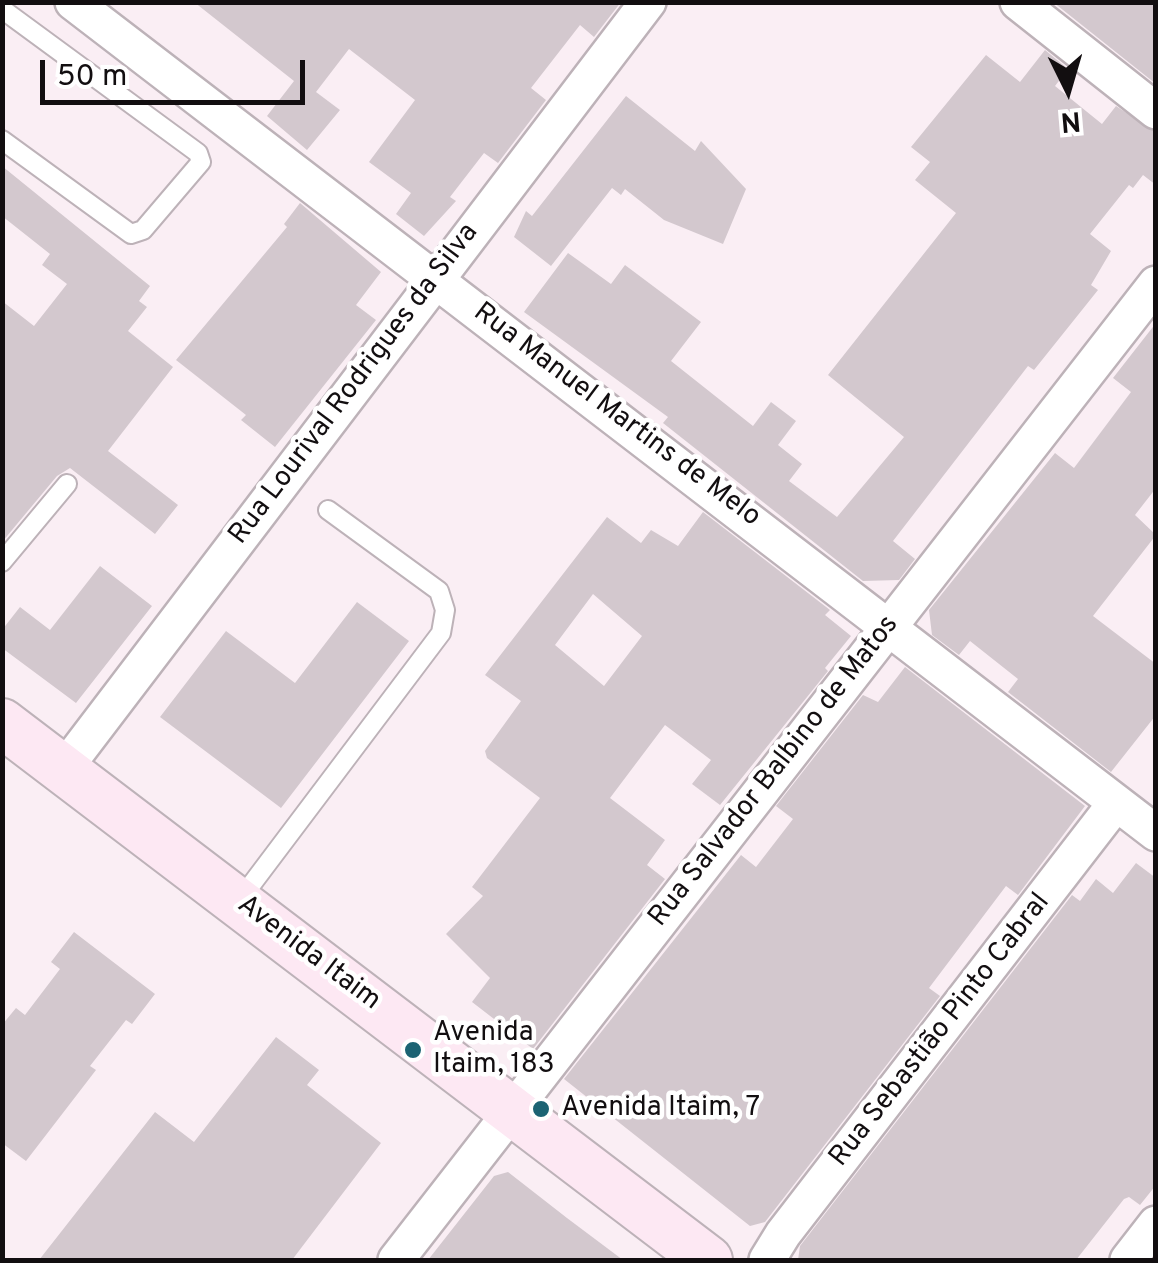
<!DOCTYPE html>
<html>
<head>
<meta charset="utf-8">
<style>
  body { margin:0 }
  #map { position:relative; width:1158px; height:1263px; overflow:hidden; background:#faeef4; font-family:Overpass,sans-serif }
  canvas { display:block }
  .frame { position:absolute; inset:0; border:5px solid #120e10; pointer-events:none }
  .north { position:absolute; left:1018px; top:40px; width:100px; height:100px; -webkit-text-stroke:8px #fff; paint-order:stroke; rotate:175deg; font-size:28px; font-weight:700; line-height:40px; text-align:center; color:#120e10 }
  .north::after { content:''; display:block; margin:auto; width:35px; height:45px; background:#120e10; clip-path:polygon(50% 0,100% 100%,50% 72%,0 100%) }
  .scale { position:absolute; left:40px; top:60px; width:265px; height:45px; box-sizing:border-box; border:5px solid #120e10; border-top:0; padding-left:12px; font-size:30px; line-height:35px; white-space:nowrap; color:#120e10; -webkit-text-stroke:8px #fff; paint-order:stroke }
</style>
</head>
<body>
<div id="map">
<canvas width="1158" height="1263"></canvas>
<div class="frame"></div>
<div class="north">N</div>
<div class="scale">50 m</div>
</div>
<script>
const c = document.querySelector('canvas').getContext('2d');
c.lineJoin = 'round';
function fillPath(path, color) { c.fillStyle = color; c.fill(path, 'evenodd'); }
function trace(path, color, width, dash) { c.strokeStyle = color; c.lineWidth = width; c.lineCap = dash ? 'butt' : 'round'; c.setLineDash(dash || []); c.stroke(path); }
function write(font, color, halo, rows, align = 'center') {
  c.font = font + ' Overpass,sans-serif'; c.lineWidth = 9; c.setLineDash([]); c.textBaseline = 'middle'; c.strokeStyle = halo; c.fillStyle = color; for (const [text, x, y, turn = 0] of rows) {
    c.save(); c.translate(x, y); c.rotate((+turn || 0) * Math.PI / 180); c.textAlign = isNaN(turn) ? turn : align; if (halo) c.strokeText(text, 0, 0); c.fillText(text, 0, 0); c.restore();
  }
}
fillPath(new Path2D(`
  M194 2H621L594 37 580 25 531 88 546 100 498 163 484 153 450 197 456 201 424 236 396 214 411 193 369 162 415 100 349 49 316 92 340 110 307 150 267 116 294 81Z
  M1053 2H1156V84Z
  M1045 50 1068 69 1055 86 1102 124 1116 106 1156 132V185L1143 175 1133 188 1129 185 1090 234 1111 251 1091 285 1098 290 1034 370 1028 366 893 541 915 559 899 580 863 581 663 423 668 417 524 312 568 253 611 284 625 265 701 322 671 361 753 426 771 402 796 421 778 445 802 464 789 481 837 517 904 437 828 375 956 213 915 180 930 162 911 147 986 55 1020 82Z
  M626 96 695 151 701 141 746 189 723 244 664 220 625 189 621 195 612 188 551 266 514 237 526 211 532 216Z
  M2 166 150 286 139 301 147 307 128 331 173 367 108 451 178 505 155 534 70 468 57 476 2 542V301L34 326 67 284 42 265 50 254 2 216Z
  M300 203 381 272 356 305 376 320 275 447 241 420 246 415 176 360 287 227 284 224Z
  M1156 323V488L1135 515 1156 535 1093 616 1156 664V715L1111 772 1008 692 1018 679 970 641 959 655 932 635 929 610 1055 453 1074 468 1131 392 1113 378Z
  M703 512 830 610 825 615 851 636 825 668 828 671 720 805 692 784 711 760 665 725 610 798 665 840 647 865 665 879 533 1049 472 1002 490 978 446 934 483 896 472 887 540 798 487 758 485 751 521 701 485 675 607 517 641 543 651 530 678 546ZM593 594 642 636 604 686 555 645Z
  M100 566 152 606 76 703 2 648V630L20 607 50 630Z
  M357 602 409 641 281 808 160 717 226 631 295 683Z
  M905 667 1085 806 1018 895 1006 886 929 988 940 996 765 1222 750 1226 564 1079 741 855 756 867 793 819 776 806 863 695 878 702Z
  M1136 863 1156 878V1185L1140 1205 1129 1197 1124 1199 1076 1260H798L800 1246 1072 895 1080 901 1096 879 1113 893Z
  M74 932 155 994 132 1024 126 1020 90 1066 96 1070 26 1161 2 1143V1025L16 1008 25 1015 60 969 51 962Z
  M276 1037 319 1070 307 1085 381 1143 292 1260H39L155 1112 194 1142Z
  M508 1172 567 1218 623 1260H428L494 1176Z`), '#d3c8ce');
const lane = new Path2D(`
  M2 9 198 153 201 162 143 230 131 234 2 140
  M2 562 67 484
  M239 901 441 633 445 610 439 591 328 510`);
const street = new Path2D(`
  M73 2 1156 833
  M1018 2 1156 111
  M64 769 648 2
  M396 1260 1156 284
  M767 1260 783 1234 1116 803
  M1128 1260 1156 1224`);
const secondary = new Path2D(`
  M2 723 708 1260`);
trace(lane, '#bdb2b8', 22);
trace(street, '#bdb2b8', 40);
trace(secondary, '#bdb2b8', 52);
trace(lane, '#fff', 18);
trace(street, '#fff', 35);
trace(secondary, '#fde8f3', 48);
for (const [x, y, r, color] of [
  [413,1050,10,"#1c6373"],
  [541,1109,10,"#1c6373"]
]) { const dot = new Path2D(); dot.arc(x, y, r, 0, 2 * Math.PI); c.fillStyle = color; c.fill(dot); trace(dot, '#fff', 4); }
write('28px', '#120e10', '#fff', [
  ["Rua Lourival Rodrigues da Silva",355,385,-53],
  ["Rua Manuel Martins de Melo",616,416,37],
  ["Rua Salvador Balbino de Matos",775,772,-52],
  ["Avenida Itaim",308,954,37],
  ["Rua Sebastião Pinto Cabral",941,1031,-52]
]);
write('28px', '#120e10', '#fff', [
  ["Avenida",433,1034],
  ["Itaim, 183",433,1066],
  ["Avenida Itaim, 7",561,1109]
], 'left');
</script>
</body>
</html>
